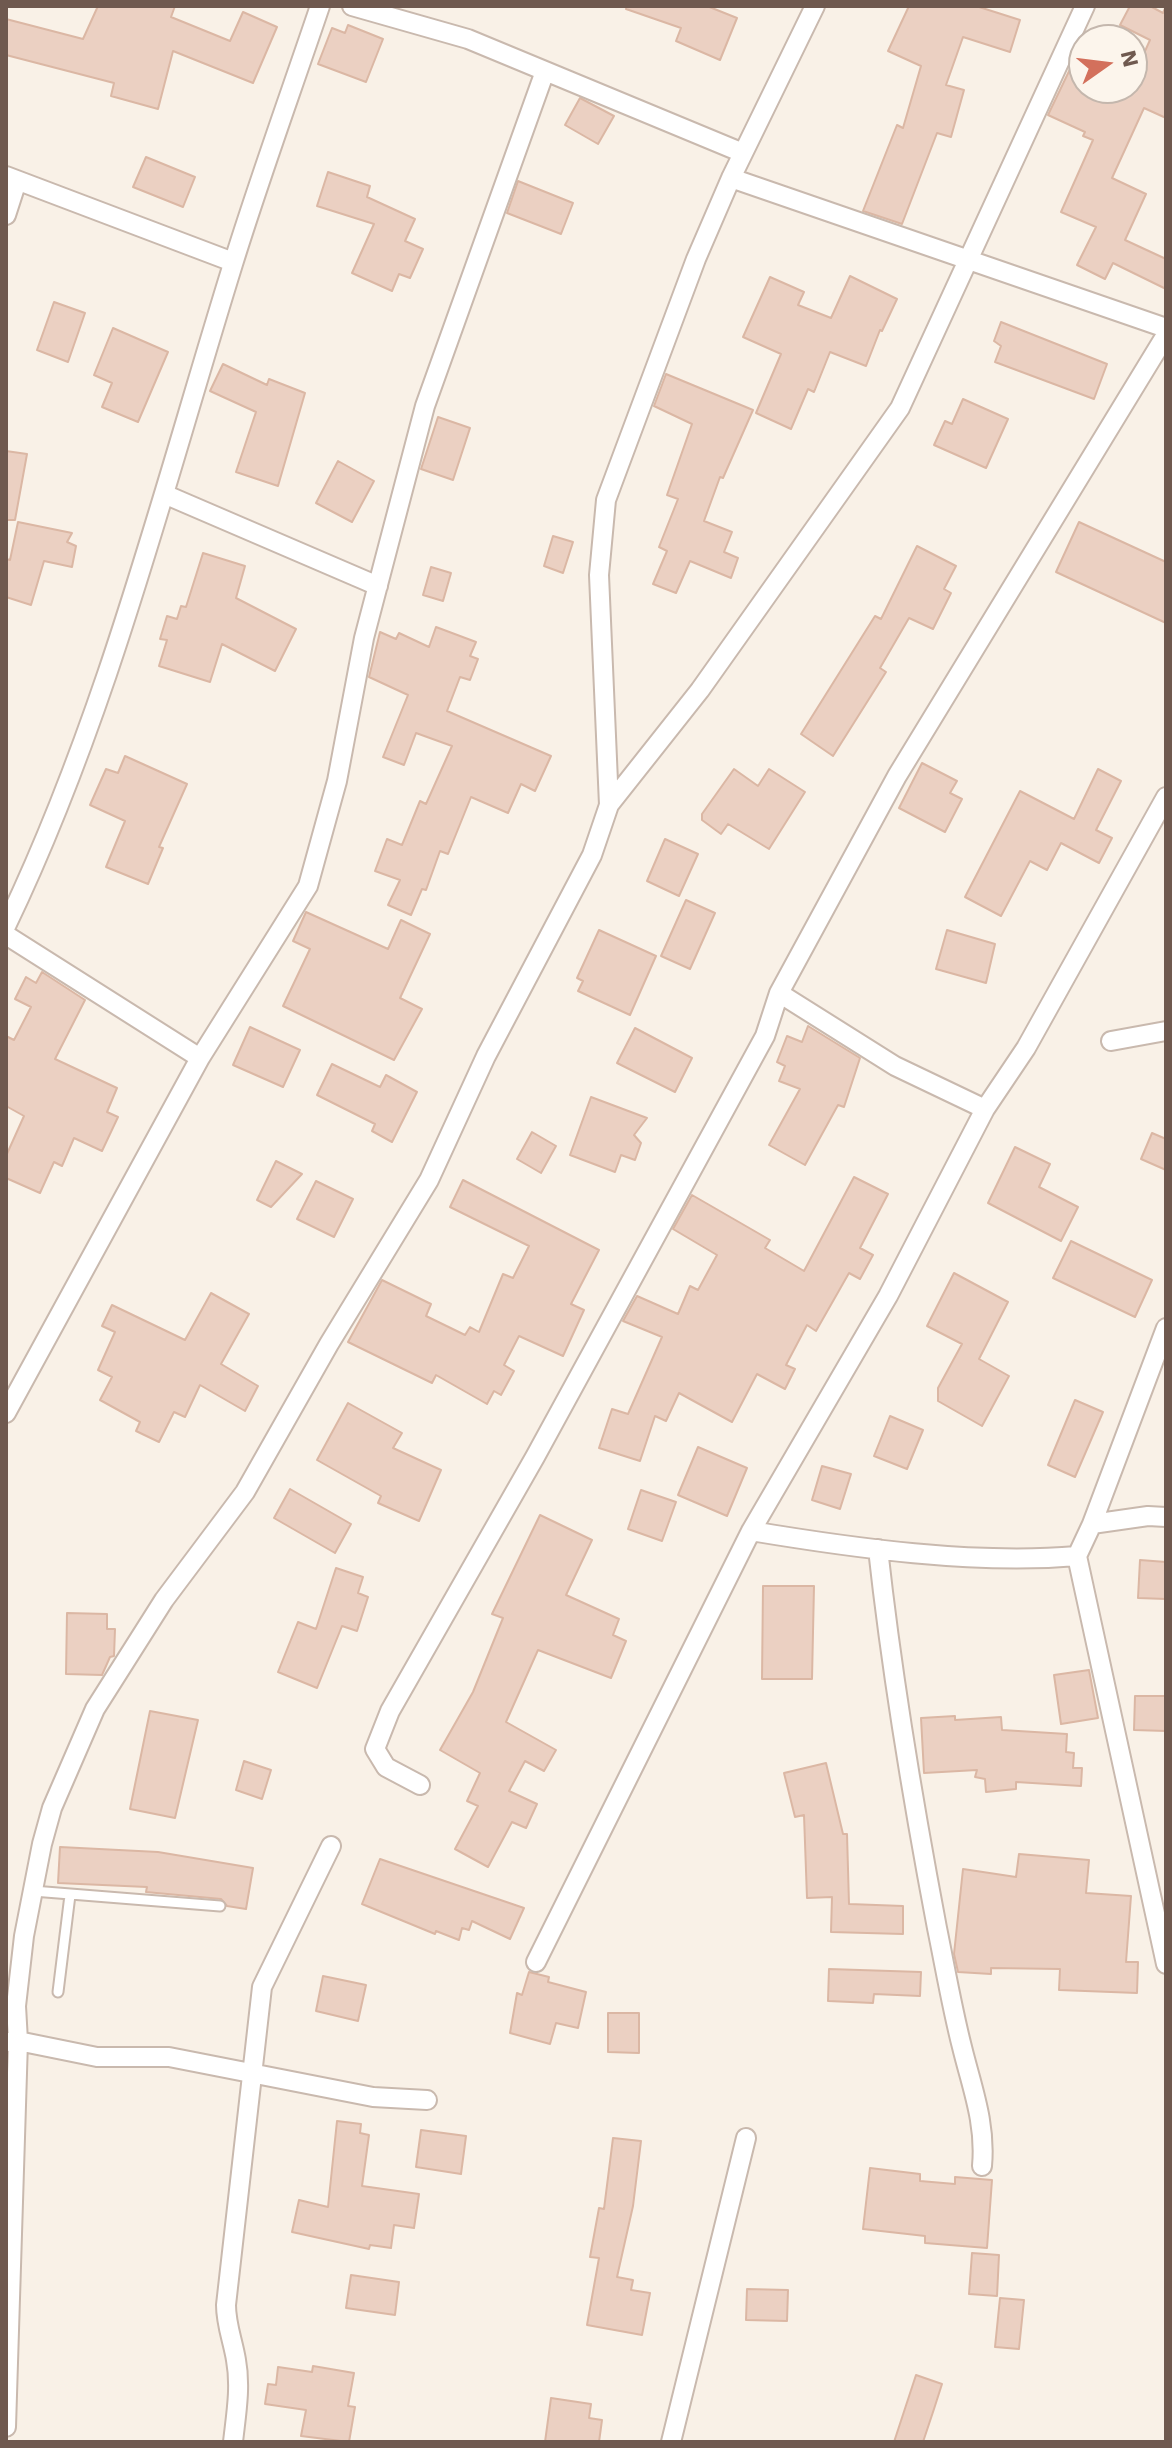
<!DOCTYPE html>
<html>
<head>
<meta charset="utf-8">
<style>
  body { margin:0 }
  #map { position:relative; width:1172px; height:2448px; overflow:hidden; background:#f9f1e7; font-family:"Work Sans",sans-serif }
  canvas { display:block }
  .frame { position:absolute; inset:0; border:8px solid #6f594f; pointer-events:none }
  .north { position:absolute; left:1068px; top:24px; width:80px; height:80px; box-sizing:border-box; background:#fcf5ec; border:2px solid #c4b7ad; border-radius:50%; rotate:76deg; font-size:22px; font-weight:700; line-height:32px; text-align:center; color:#6f594f }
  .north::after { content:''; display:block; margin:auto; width:28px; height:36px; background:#d3705c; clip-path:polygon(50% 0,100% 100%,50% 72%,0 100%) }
</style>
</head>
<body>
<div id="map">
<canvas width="1172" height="2448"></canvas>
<div class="frame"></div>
<div class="north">N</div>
</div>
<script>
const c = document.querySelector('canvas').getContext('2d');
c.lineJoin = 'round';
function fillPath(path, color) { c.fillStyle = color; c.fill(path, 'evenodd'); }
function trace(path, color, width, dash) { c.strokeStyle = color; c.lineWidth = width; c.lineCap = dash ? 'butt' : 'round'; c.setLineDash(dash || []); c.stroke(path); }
const building = new Path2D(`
  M98 6H175L171 17 230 41 243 12 277 27 253 83 173 51 158 109 111 96 114 83 6 55V19L83 39Z
  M627 6H707L737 18 720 60 676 41 681 28 626 9Z
  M909 6H976L1020 20 1010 52 963 37 946 85 964 90 951 137 937 133 902 224 863 211 897 125 903 128 921 66 888 51Z
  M1130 6H1150L1163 13 1166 6V118L1144 108 1112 178 1146 194 1125 240 1166 259V289L1113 263 1105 279 1077 265 1096 227 1061 212 1093 140 1083 136 1085 132 1048 115 1084 40V88H1132V80L1150 40 1120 25Z
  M348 25 383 39 366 82 318 64 332 28 345 33Z
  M580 98 614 116 598 144 565 125Z
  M146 157 195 177 183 207 133 187Z
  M328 172 370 186 367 197 415 219 405 241 423 249 410 278 399 274 392 291 352 273 374 224 317 206Z
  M518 181 573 203 561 234 507 213Z
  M850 276 897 299 882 331 880 330 866 366 830 352 814 392 808 389 791 429 756 413 781 354 743 337 770 277 804 292 798 305 831 318Z
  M54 302 85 313 68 362 37 350Z
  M1001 322 1107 364 1094 399 995 362 1001 346 994 341Z
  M113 328 168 352 138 422 102 407 112 383 94 375Z
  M223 364 267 385 269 379 305 393 278 486 236 472 256 412 210 391Z
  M666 374 753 410 723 478 720 477 704 521 732 532 724 552 738 558 731 578 690 561 676 593 653 584 667 551 659 547 678 499 667 495 692 424 654 406Z
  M963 399 1008 419 986 468 934 445 945 421 952 424Z
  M438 417 470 428 453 480 421 469Z
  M6 451 27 454 15 520H6Z
  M338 461 374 481 352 522 316 503Z
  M18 522 72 533 67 542 76 546 72 567 44 561 31 605 6 597V559L10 560Z
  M1079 522 1166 562V623L1056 572Z
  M553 536 573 542 563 573 544 566Z
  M917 546 956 566 944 589 951 593 933 629 909 618 880 668 886 672 833 756 801 734 875 616 881 619Z
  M203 553 245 566 236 598 296 629 275 671 222 644 210 682 159 666 167 640 160 639 167 616 177 619 181 606 186 607Z
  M431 567 451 573 443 601 423 595Z
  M436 627 476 642 470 656 478 659 470 680 460 677 447 711 551 756 535 791 521 784 508 813 471 797 448 854 440 851 426 890 422 889 411 915 388 905 400 880 375 871 387 839 402 845 420 801 426 804 452 746 416 733 404 765 383 757 408 695 369 677 380 632 396 639 399 633 429 647Z
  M125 756 187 784 159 847 163 848 148 884 106 867 125 821 90 805 106 769 118 773Z
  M922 763 957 781 950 793 962 799 945 832 899 808Z
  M734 769 758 786 769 769 805 792 769 849 728 824 721 834 702 820V814Z
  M1098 769 1121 781 1096 830 1112 838 1099 863 1061 843 1047 870 1030 861 1001 916 965 897 1020 791 1074 819Z
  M665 839 698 854 679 896 647 881Z
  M686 900 715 913 690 969 661 956Z
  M306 912 388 949 401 920 430 934 400 998 422 1009 394 1060 283 1006 310 949 293 941Z
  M599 930 656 956 630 1015 578 991 583 981 577 978Z
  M947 930 995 944 986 983 936 969Z
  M42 972 85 1000 55 1059 117 1088 107 1112 118 1117 102 1151 74 1138 62 1166 54 1162 40 1193 6 1178V1156L24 1116 6 1106V1036L14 1040 31 1007 15 999 26 977 36 983Z
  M808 1026 860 1058 844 1107 838 1105 805 1165 769 1145 800 1089 779 1081 785 1066 777 1062 787 1036 802 1042Z
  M250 1027 300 1050 283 1087 233 1065Z
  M635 1028 692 1058 675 1092 617 1063Z
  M332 1064 380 1087 386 1075 417 1092 392 1142 372 1131 375 1124 317 1095Z
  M591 1097 647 1118 634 1135 641 1143 635 1160 621 1155 615 1172 570 1155Z
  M532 1132 556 1146 541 1173 517 1159Z
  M1152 1133 1166 1139V1170L1141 1159Z
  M1015 1147 1050 1164 1039 1187 1078 1207 1061 1241 988 1203Z
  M276 1161 302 1174 271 1207 257 1200Z
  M854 1177 888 1194 860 1248 873 1255 860 1279 849 1273 816 1331 807 1325 786 1365 795 1369 785 1389 757 1374 732 1422 679 1393 666 1421 655 1416 640 1461 599 1448 612 1409 628 1414 662 1337 623 1321 637 1296 678 1314 690 1286 698 1290 717 1255 673 1229 692 1195 770 1240 765 1248 804 1271Z
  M463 1180 599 1250 571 1304 584 1310 563 1356 519 1336 504 1365 514 1371 501 1395 494 1391 487 1404 436 1375 432 1383 348 1342 382 1280 431 1304 426 1316 465 1335 470 1327 479 1332 503 1274 513 1278 529 1246 450 1207Z
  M316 1181 353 1199 334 1237 297 1219Z
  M1071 1241 1152 1280 1135 1317 1053 1278Z
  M954 1273 1008 1302 979 1359 1009 1376 982 1426 938 1401V1388L962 1344 927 1326Z
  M211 1293 249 1314 221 1364 258 1386 245 1411 200 1385 185 1417 174 1412 159 1442 136 1431 140 1422 100 1400 112 1377 98 1370 115 1332 102 1326 112 1305 185 1340Z
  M1075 1400 1103 1412 1075 1477 1048 1465Z
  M348 1403 402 1433 393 1448 441 1470 419 1521 378 1503 381 1496 317 1460Z
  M890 1416 923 1430 907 1469 874 1456Z
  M698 1447 747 1468 727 1516 678 1495Z
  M822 1466 851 1474 840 1509 812 1500Z
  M290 1489 351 1524 335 1553 274 1518Z
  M641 1490 676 1502 662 1541 628 1529Z
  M540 1515 592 1540 566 1595 619 1619 613 1635 626 1641 611 1678 538 1650 506 1722 556 1750 544 1771 525 1761 509 1791 537 1804 526 1828 512 1822 488 1867 455 1849 478 1806 467 1801 480 1773 440 1750 473 1692 503 1618 492 1614Z
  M1140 1560 1166 1562V1599L1138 1598Z
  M336 1568 363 1577 358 1593 368 1597 357 1631 342 1626 317 1688 278 1672 298 1622 316 1629Z
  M763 1586H814L812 1679H762Z
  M67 1613 107 1614V1629H115L114 1656 110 1657 102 1675 66 1674Z
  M1089 1670 1098 1718 1061 1724 1054 1675Z
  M1135 1696H1166V1731L1134 1730Z
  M150 1711 198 1720 175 1818 130 1809Z
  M955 1716V1720L1001 1717 1002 1730 1067 1734 1066 1752 1074 1753 1073 1768H1082L1081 1786 1016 1782V1789L986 1792 985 1779 975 1777 977 1770 924 1773 921 1718Z
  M244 1761 271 1770 262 1799 236 1790Z
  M826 1763 843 1834H847L849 1904 903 1906V1934L831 1932 832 1897 807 1898 804 1815 795 1817 784 1773Z
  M60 1847 158 1852 253 1868 246 1909 227 1906 221 1899 146 1892 147 1887 58 1883Z
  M1019 1854 1089 1860 1086 1893 1131 1896 1126 1962H1138L1137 1993 1059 1990 1060 1969 991 1968V1974L958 1972 954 1954 963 1869 1016 1877Z
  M380 1859 524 1908 510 1939 472 1921 469 1930 462 1928 459 1940 436 1931 435 1934 362 1904Z
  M829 1969 921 1972 920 1996 874 1994 873 2003 828 2001Z
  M529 1972 549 1977 548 1982 586 1992 578 2028 556 2023 550 2044 510 2033 517 1993 522 1995Z
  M323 1976 366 1985 358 2021 316 2011Z
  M608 2013H639V2053L608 2052Z
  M337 2121 361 2124 360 2133 369 2135 362 2186 419 2194 414 2228 394 2225 391 2248 370 2245 369 2249 292 2232 299 2200 328 2207Z
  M421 2130 466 2136 461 2174 416 2167Z
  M613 2138 641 2141 633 2206 617 2277 633 2280 631 2290 650 2293 642 2335 587 2325 599 2258 590 2257 599 2208 604 2209Z
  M870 2168 920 2174V2181L955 2184V2177L992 2180 987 2248 925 2243V2236L863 2229Z
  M972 2253 999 2255 997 2296 969 2294Z
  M351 2275 399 2282 395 2315 346 2308Z
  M747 2289 788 2290 787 2321 746 2320Z
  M1000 2298 1024 2300 1019 2349 995 2347Z
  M313 2366 354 2373 348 2406 355 2407 349 2442 301 2436 306 2410 265 2404 268 2384 276 2385 278 2367 312 2372Z
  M916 2375 942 2384 934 2409 923 2442H894Z
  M551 2398 591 2404 589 2418 602 2420 599 2442H545Z`);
fillPath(building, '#ebd0c2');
trace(building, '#dbb7a4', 2);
const service = new Path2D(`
  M33 1891 220 1906
  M58 1992 70 1895`);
const minor = new Path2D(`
  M352 6 468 39 743 153
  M6 176 233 262
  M731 178 1166 328
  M6 215 17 181
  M164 494 378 586
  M609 805 700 690 900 408 1085 6
  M6 926C107 716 164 486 233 264 260 177 291 92 320 6
  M6 935 200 1058
  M779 993 895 1066 985 1109
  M1111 1041 1166 1031
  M6 1413 200 1058 308 886 337 781 364 638 425 406 544 74
  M1092 1524 1166 1328
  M751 1531C853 1548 975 1565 1077 1556L1092 1524 1148 1516 1166 1517
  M878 1549C892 1676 913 1802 937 1928 945 1967 952 2008 962 2047 972 2088 986 2123 982 2166
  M1077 1556 1166 1964
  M420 1785 386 1767 375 1749 390 1711 535 1457 765 1036 779 993 897 776 1166 335
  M536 1962 751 1531 888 1296 985 1109 1026 1048 1166 797
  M9 2042 18 2041 97 2057H169L373 2097 427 2100
  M6 2427 18 2041 16 2006 24 1936 42 1844 52 1808 95 1709 164 1600 245 1492 329 1344 429 1180 486 1056 592 855 609 805 599 575 606 500 696 259 731 178 815 6
  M233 2442C236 2415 241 2387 236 2360 233 2341 226 2325 226 2305L262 1987 331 1846
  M671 2442 746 2138`);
trace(service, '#c9b9ae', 13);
trace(minor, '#c9b9ae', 22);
trace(service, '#fff', 9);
trace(minor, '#fff', 18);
</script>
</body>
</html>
